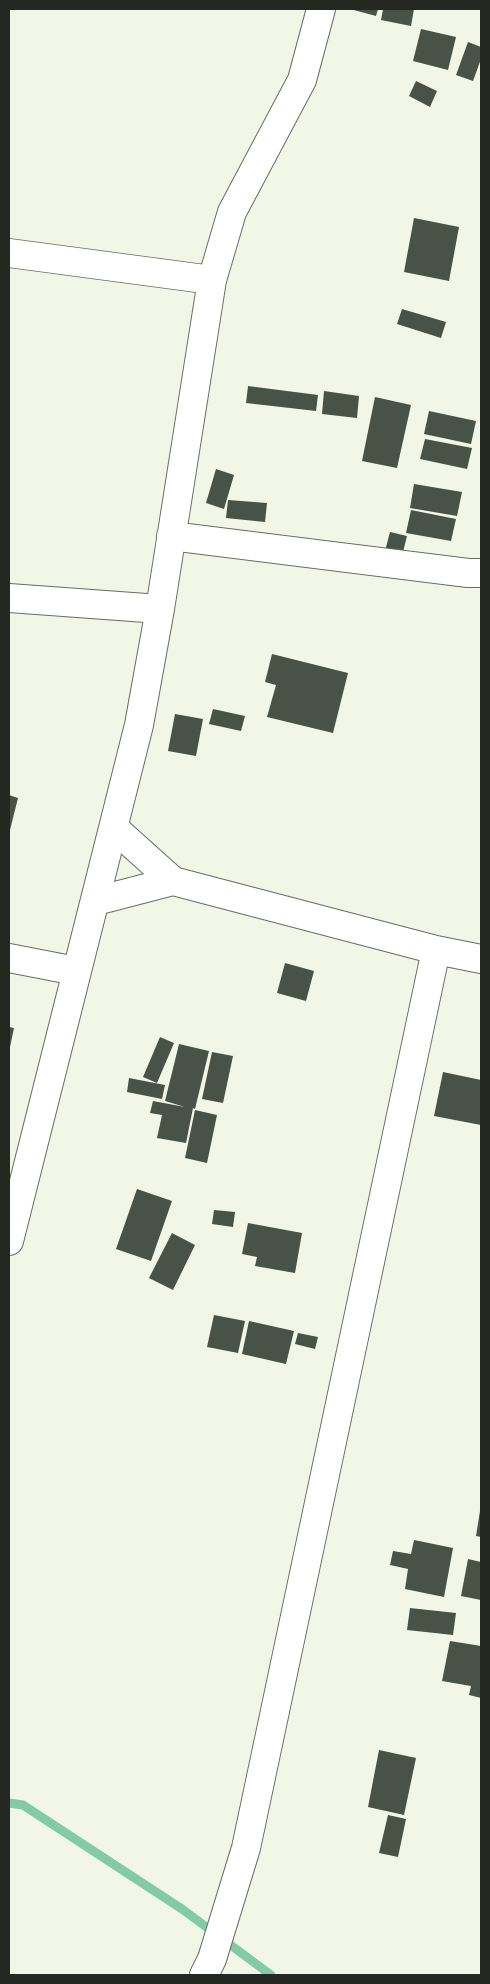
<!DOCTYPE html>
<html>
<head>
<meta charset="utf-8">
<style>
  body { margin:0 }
  #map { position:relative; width:490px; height:1984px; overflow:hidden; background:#f2f6e7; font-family:Signika,sans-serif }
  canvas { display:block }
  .frame { position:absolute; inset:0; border:10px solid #252721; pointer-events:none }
</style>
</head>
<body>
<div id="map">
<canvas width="490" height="1984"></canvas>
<div class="frame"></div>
</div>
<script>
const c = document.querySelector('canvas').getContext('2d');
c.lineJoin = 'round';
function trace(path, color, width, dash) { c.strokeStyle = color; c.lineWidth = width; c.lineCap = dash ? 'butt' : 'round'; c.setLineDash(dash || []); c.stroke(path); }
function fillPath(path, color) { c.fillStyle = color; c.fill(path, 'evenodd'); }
trace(new Path2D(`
  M9 1803 23 1805 182 1909 271 1975`), '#82cba4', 9);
fillPath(new Path2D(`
  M350 9H378L376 16Z
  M383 9H414L411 26 381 20Z
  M421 29 456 37 448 70 413 61Z
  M468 42 481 47V59L473 81 456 75Z
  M416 81 437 91 430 107 409 96Z
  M414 218 459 227 449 281 404 272Z
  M402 309 446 322 441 338 397 324Z
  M248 386 318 395 316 411 246 403Z
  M324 391 359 396 357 418 322 414Z
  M375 397 411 405 397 468 362 461Z
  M429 411 476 421 471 444 424 434Z
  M425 439 472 448 467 469 420 459Z
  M216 469 234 475 224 509 206 503Z
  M414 484 462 492 457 516 410 508Z
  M228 500 267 503 265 522 226 518Z
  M411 510 456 519 451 541 406 533Z
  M390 532 407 536 402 556 385 551Z
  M272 654 348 673 333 733 267 717 276 685 265 682Z
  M213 709 245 716 241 731 209 724Z
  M175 714 203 719 196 756 168 751Z
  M9 795 18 798 9 834Z
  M285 963 314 971 306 1001 277 993Z
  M9 1027 14 1028 10 1047H9Z
  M160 1037 174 1043 157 1083 143 1077Z
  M179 1044 209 1051 195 1109 193 1108 186 1143 157 1138 162 1115 150 1113 153 1101 185 1107 165 1101Z
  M212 1052 233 1056 223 1103 202 1099Z
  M443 1072 481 1080V1125L434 1116Z
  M129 1078 165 1085 162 1099 127 1092Z
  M195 1110 217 1115 207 1163 185 1158Z
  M137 1189 172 1201 151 1261 116 1249Z
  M214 1210 235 1212 233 1227 212 1224Z
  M248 1223 302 1233 295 1273 255 1266 257 1257 242 1254Z
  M172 1233 195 1245 173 1290 149 1278Z
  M214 1315 245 1321 238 1353 207 1347Z
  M249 1321 294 1331 286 1364 242 1354Z
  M298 1333 318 1337 315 1349 295 1344Z
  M480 1511H481V1537L476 1536Z
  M414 1540 453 1548 444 1597 405 1589 408 1569 390 1565 393 1551 411 1554Z
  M468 1559 481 1562V1600L461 1596Z
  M410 1608 456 1613 453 1635 407 1630Z
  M450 1641 481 1646V1698L469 1695 471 1686 442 1681Z
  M379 1750 416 1758 404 1815 368 1807Z
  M388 1815 406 1819 398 1857 379 1853Z`), '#495247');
const street = new Path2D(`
  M9 253 212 280
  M171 536 468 573H481
  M9 598 160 609
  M114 828 173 881 436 950
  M96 901 173 881
  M9 958 76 971
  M9 1241 139 725 160 609 212 280 232 212 302 80 321 9
  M204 1975 212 1959 246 1848 436 950 481 959`);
trace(street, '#6a6d60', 30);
trace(street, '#fff', 28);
</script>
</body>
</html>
